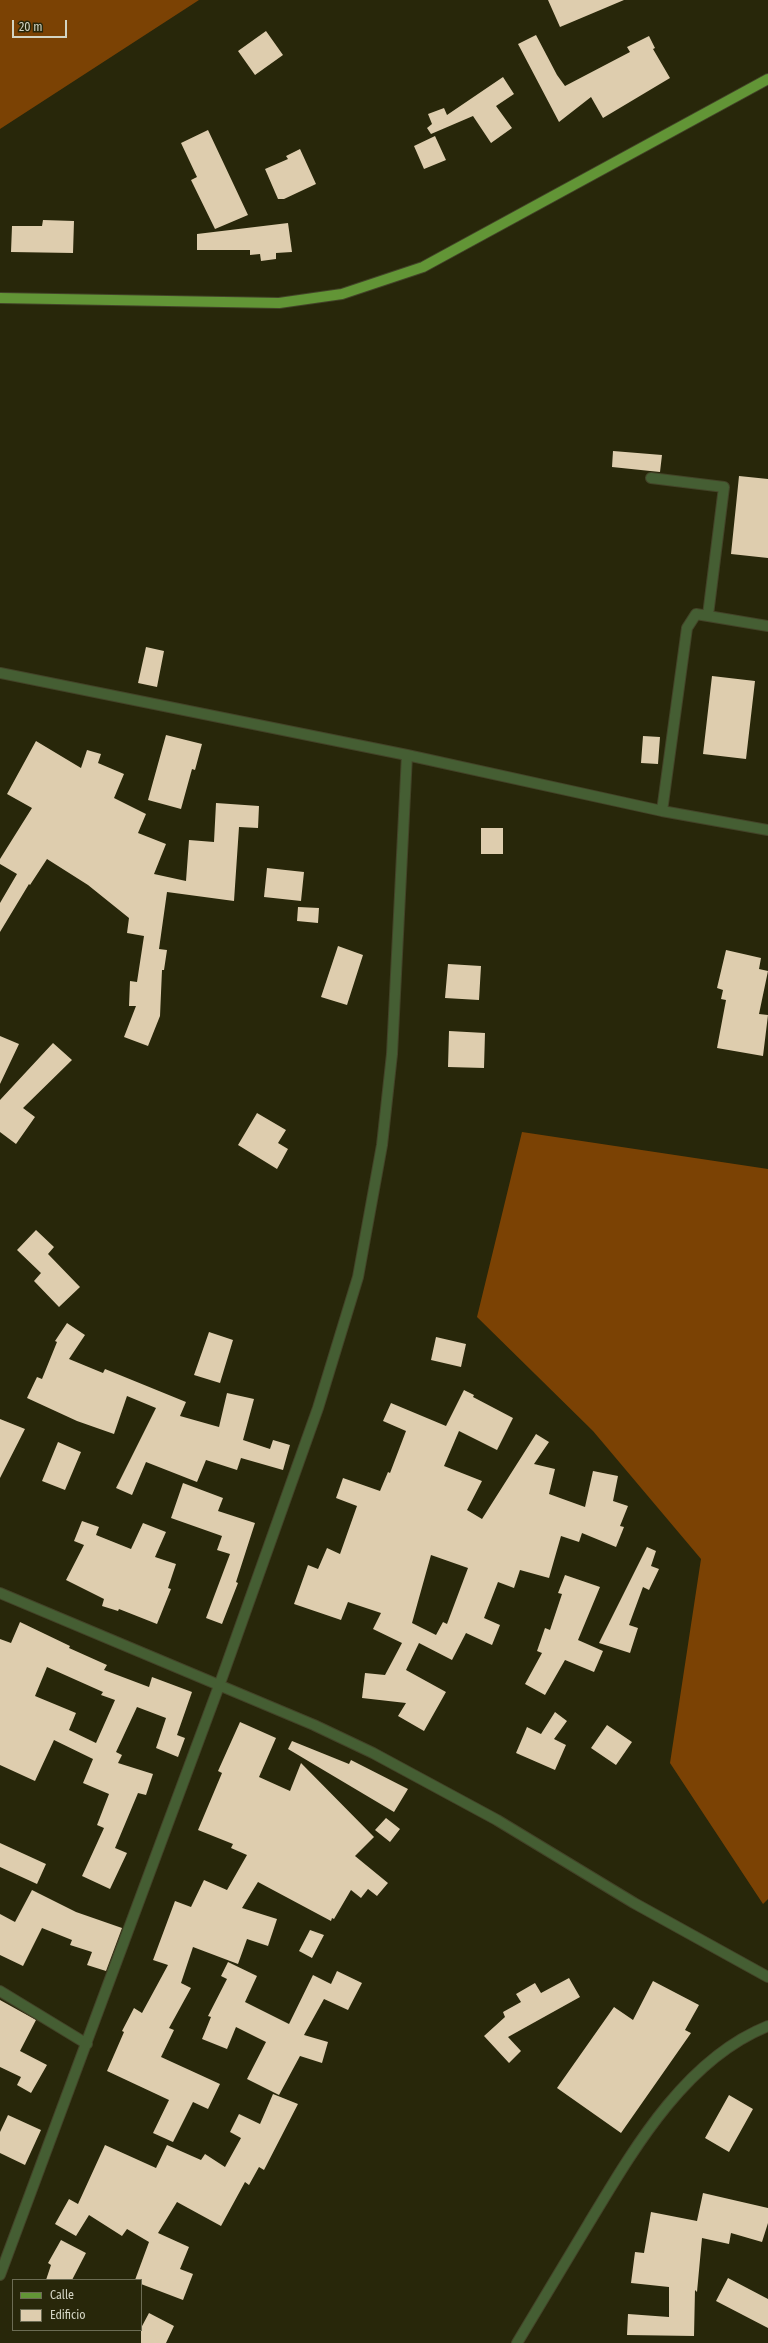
<!DOCTYPE html>
<html>
<head>
<meta charset="utf-8">
<style>
  body { margin:0 }
  #map { position:relative; width:768px; height:2343px; overflow:hidden; background:#28270a; font-family:"Fira Sans Condensed",sans-serif }
  canvas { display:block }
  .legend { position:absolute; left:12px; top:2279px; width:130px; height:52px; box-sizing:border-box; background:#28270a; border:1px solid #6c6c54; margin:0; padding:5px 7px; list-style:none; font-size:12px; color:#d3d4c3 }
  .legend li { display:flex; align-items:center; gap:8px; height:20px }
  .legend b { width:20px; border:1px solid #6c6c54 }
  .scale { position:absolute; left:12px; top:20px; width:55px; height:18px; box-sizing:border-box; border:2px solid #d3d4c3; border-top:0; padding-left:5px; font-size:12px; line-height:14px; white-space:nowrap; color:#d3d4c3; -webkit-text-stroke:3px #28270a; paint-order:stroke }
</style>
</head>
<body>
<div id="map">
<canvas width="768" height="2343"></canvas>
<ul class="legend">
<li><b style="height:5px;background:#629536"></b>Calle</li>
<li><b style="height:11px;background:#decdae"></b>Edificio</li>
</ul>
<div class="scale">20 m</div>
</div>
<script>
const c = document.querySelector('canvas').getContext('2d');
c.lineJoin = 'round';
function fillPath(path, color) { c.fillStyle = color; c.fill(path, 'evenodd'); }
function trace(path, color, width, dash) { c.strokeStyle = color; c.lineWidth = width; c.lineCap = dash ? 'butt' : 'round'; c.setLineDash(dash || []); c.stroke(path); }
fillPath(new Path2D(`
  M0 0H199L0 129Z
  M522 1132 768 1169V1899L763 1904 670 1763 701 1559 593 1431 477 1317Z`), '#7b4204');
fillPath(new Path2D(`
  M548 0H624L560 27Z
  M266 31 283 55 255 75 238 51Z
  M536 35 557 75 565 86 630 52 627 47 649 36 655 48 653 49 670 78 603 118 591 97 559 122 518 44Z
  M503 77 514 94 496 106 512 128 491 143 473 116 431 134 427 128 432 124 428 114 444 108 447 115Z
  M208 130 248 215 215 229 191 180 197 177 181 143Z
  M435 136 446 160 424 169 414 146Z
  M300 149 316 184 284 199H278L265 169 288 159 286 156Z
  M43 220 74 221 73 253 11 252 12 226H42Z
  M288 223 292 252 276 253V259L261 261 260 254 250 255V250H197V234Z
  M613 451 662 455 660 472 612 467Z
  M739 476 768 479V558L731 554Z
  M146 647 164 651 157 687 138 683Z
  M712 676 755 681 746 759 703 754Z
  M166 735 202 744 195 770 192 769 181 809 148 800Z
  M643 736 660 737 658 764 641 763Z
  M36 741 81 768 87 750 101 754 98 763 124 774 114 798 146 814 138 833 166 844 154 874 186 881 189 840 214 842 216 803 259 806 258 828 239 827 234 901 167 892 159 949 167 950 164 970H162L160 1016 148 1046 124 1037 136 1006H129L130 981 137 982 144 936 127 933 129 918 88 885 47 859 30 885 29 884 0 932V903L17 874 0 864V859L32 808 7 794Z
  M481 828H503V854H481Z
  M267 868 304 872 301 901 264 897Z
  M298 907 319 908 318 923 297 921Z
  M338 946 363 955 347 1005 321 997Z
  M726 950 761 958 759 969 768 971 759 1014 768 1015 763 1056 717 1048 726 1000 721 999 723 990 717 988Z
  M448 964 481 966 479 1000 445 998Z
  M449 1031 485 1033 484 1068 448 1067Z
  M0 1036 19 1044 0 1084Z
  M53 1043 72 1060 23 1108 35 1117 16 1144 0 1132V1100Z
  M257 1113 286 1130 278 1143 288 1149 277 1169 238 1145Z
  M36 1230 54 1247 48 1254 80 1287 59 1307 34 1281 41 1273 17 1250Z
  M67 1323 85 1335 69 1359 103 1373 105 1369 186 1402 180 1416 219 1427 227 1393 254 1399 243 1440 270 1449 273 1440 290 1445 283 1470 241 1458 237 1470 206 1460 197 1482 146 1462 132 1495 116 1488 156 1408 127 1396 114 1434 77 1421 27 1398 37 1377 42 1379 57 1342 55 1341Z
  M209 1332 233 1340 220 1383 194 1375Z
  M436 1337 466 1344 461 1367 431 1360Z
  M464 1390 474 1395 473 1397 513 1418 497 1450 459 1431 444 1466 482 1481 467 1510 482 1519 536 1434 549 1442 534 1464 555 1469 549 1494 585 1507 593 1471 618 1476 613 1501 628 1506 620 1526 624 1527 616 1547 582 1533 579 1542 561 1536 549 1578 520 1570 514 1588 498 1582 484 1618 500 1625 492 1645 466 1633 452 1660 419 1643 406 1670 446 1692 424 1731 398 1716 406 1703 362 1698 365 1673 385 1675 402 1643 373 1629 381 1613 348 1602 341 1620 294 1604 308 1565 318 1569 327 1548 340 1554 357 1506 336 1498 343 1478 380 1491 388 1472 390 1473 406 1431 383 1421 391 1403 446 1426ZM431 1555 468 1568 447 1624 443 1622 436 1635 412 1623Z
  M0 1419 25 1429 0 1478Z
  M58 1442 81 1452 65 1490 42 1481Z
  M183 1483 223 1498 218 1511 255 1523 236 1582 238 1583 222 1624 206 1618 230 1554 217 1550 222 1536 171 1518Z
  M82 1521 99 1527 96 1535 131 1549 143 1523 166 1532 155 1557 176 1564 168 1588 171 1589 157 1624 119 1609 118 1611 102 1606 104 1599 66 1580 84 1545 74 1541Z
  M647 1547 656 1551 651 1566 659 1569 649 1590 643 1587 629 1625 638 1628 630 1653 599 1643Z
  M565 1575 600 1587 578 1640 603 1651 594 1672 565 1660 545 1695 525 1684 542 1653 537 1651 545 1628 550 1630 562 1594 558 1593Z
  M20 1622 70 1646 69 1648 107 1665 104 1670 149 1687 152 1677 192 1692 177 1735 185 1738 178 1757 156 1748 166 1718 137 1707 116 1752 122 1755 118 1763 153 1774 146 1795 138 1793 115 1848 127 1853 110 1889 82 1876 104 1828 97 1825 109 1794 83 1783 93 1759 54 1740 35 1781 0 1765V1639L11 1643ZM47 1667 103 1692 101 1695 115 1700 96 1743 69 1730 76 1713 35 1696Z
  M555 1712 567 1721 554 1739 566 1745 555 1770 516 1753 527 1727 541 1734Z
  M240 1722 276 1738 259 1777 290 1791 301 1763 374 1837 355 1856 388 1883 377 1896 368 1889 361 1898 351 1890 334 1919 332 1918 331 1921 258 1882 242 1908 277 1919 268 1946 247 1939 238 1964 193 1947 181 1983 191 1988 169 2028 174 2030 161 2057 220 2084 208 2109 193 2102 173 2142 153 2133 169 2100 107 2071 124 2032 122 2031 134 2008 142 2013 168 1965 153 1960 175 1901 191 1907 204 1880 227 1890 247 1855 231 1848 233 1844 198 1830 222 1773 218 1771Z
  M607 1725 632 1742 616 1765 591 1748Z
  M292 1741 349 1764 351 1760 408 1789 394 1812 288 1749Z
  M386 1818 400 1829 390 1842 375 1830Z
  M0 1843 46 1864 37 1884 0 1867Z
  M32 1890 76 1912 122 1928 106 1971 87 1965 92 1952 70 1945 72 1940 42 1928 23 1966 0 1955V1914L15 1922Z
  M310 1930 324 1935 312 1958 299 1951Z
  M228 1962 257 1976 245 2002 289 2024 313 1975 331 1984 337 1971 362 1983 348 2010 324 1999 304 2035 328 2042 322 2063 300 2056 279 2095 247 2079 266 2042 236 2027 227 2049 202 2039 211 2017 208 2016 227 1979 221 1976Z
  M569 1978 580 1997 508 2037 521 2051 509 2063 484 2036 505 2017 503 2012 521 2002 516 1994 535 1983 541 1993Z
  M653 1981 699 2005 685 2030 691 2033 621 2133 557 2088 614 2007 633 2020Z
  M0 2000 36 2020 20 2051 47 2065 31 2093 17 2085 21 2077 0 2067Z
  M273 2094 298 2104 264 2170 259 2167 249 2185 245 2182 221 2226 177 2202 158 2233 189 2247 180 2269 193 2274 183 2300 141 2284V2280H135L149 2242 127 2229 122 2236 89 2215 76 2236 55 2224 69 2199 78 2204 105 2145 156 2168 167 2145 201 2160 205 2154 225 2167 241 2138 230 2132 239 2114 260 2124Z
  M729 2095 753 2109 729 2152 705 2138Z
  M8 2115 41 2130 25 2165 0 2153V2132Z
  M703 2193 768 2208V2223L762 2242 731 2233 729 2244 702 2238 697 2292 695 2290 694 2336 627 2335 628 2314 669 2317V2287L631 2283 635 2252 644 2253 651 2212 697 2221Z
  M61 2240 86 2253 72 2280H46L51 2265 48 2263Z
  M728 2278 768 2299V2328L716 2301Z
  M149 2313 174 2326 166 2343H141V2328Z`), '#decdae');
const minor = new Path2D(`
  M651 478 724 487 708 615
  M0 673 407 755 662 811 768 830
  M662 811 687 628 696 614 768 626
  M0 1593 314 1725 373 1753 497 1820 634 1903 768 1977
  M0 1991 87 2044
  M0 2275 219 1686 318 1408 358 1277 382 1145 392 1054 407 755
  M517 2343C541 2303 565 2263 589 2223 633 2150 685 2059 768 2026`);
const major = new Path2D(`
  M0 298 279 303 342 294 423 267 768 79`);
trace(minor, '#434328', 12);
trace(major, '#434328', 12);
trace(minor, '#455e33', 10);
trace(major, '#629536', 10);
</script>
</body>
</html>
